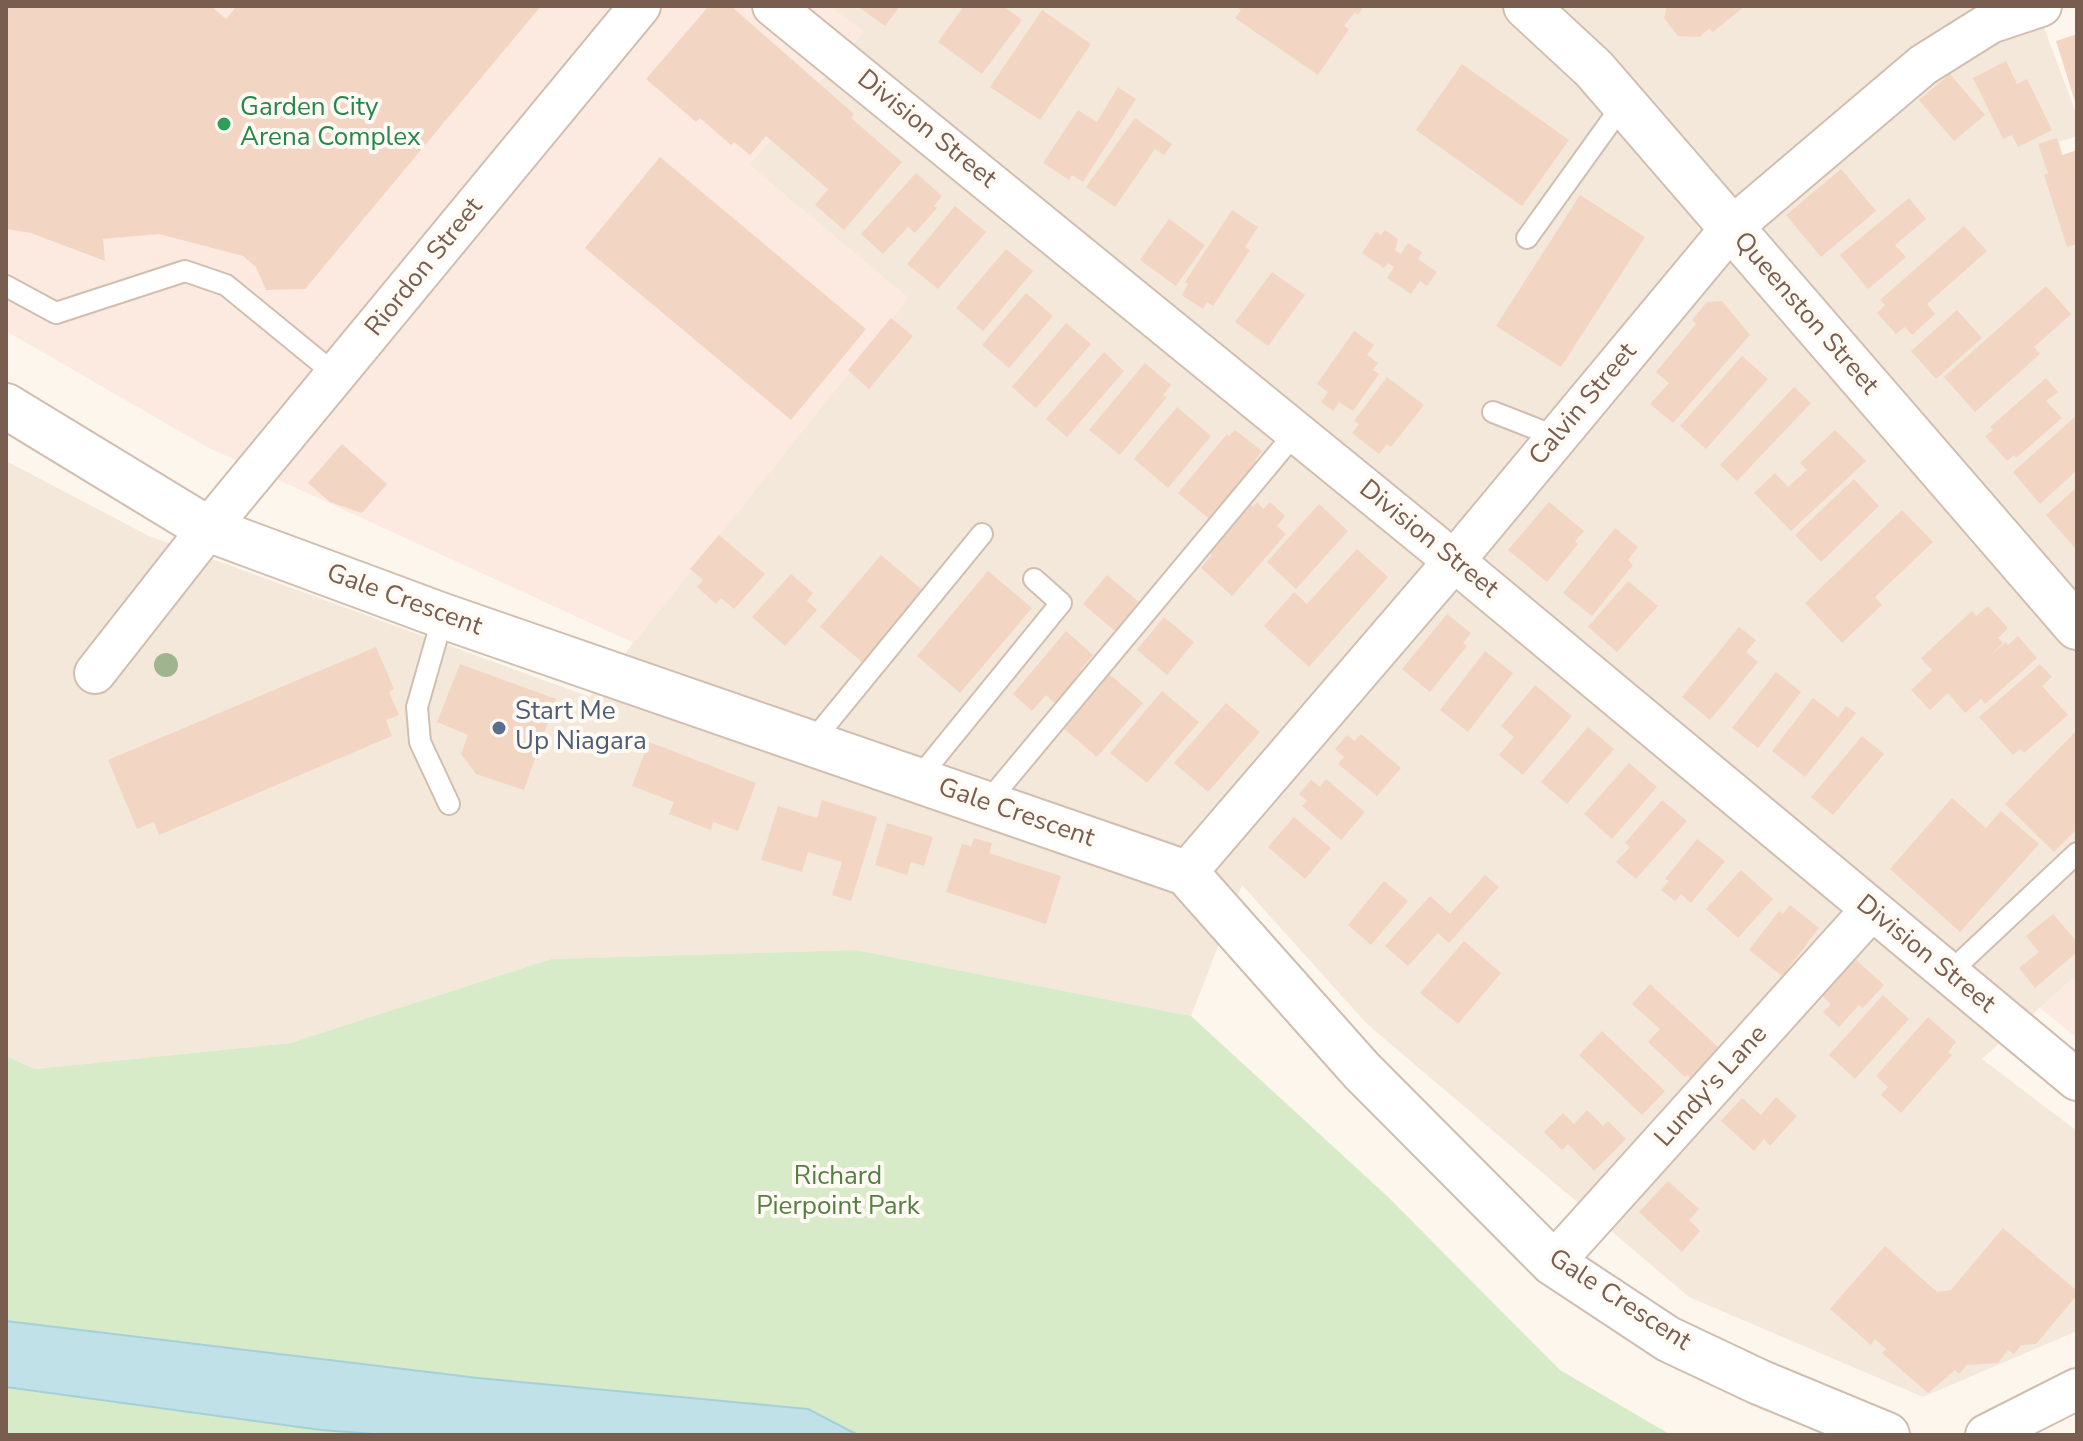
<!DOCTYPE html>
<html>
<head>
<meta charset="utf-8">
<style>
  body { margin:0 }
  #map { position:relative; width:2083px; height:1441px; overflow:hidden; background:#fdf6ec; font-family:"Nunito Sans",sans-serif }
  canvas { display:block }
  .frame { position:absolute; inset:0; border:8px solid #795d4e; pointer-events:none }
</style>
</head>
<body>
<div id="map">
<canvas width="2083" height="1441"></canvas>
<div class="frame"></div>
</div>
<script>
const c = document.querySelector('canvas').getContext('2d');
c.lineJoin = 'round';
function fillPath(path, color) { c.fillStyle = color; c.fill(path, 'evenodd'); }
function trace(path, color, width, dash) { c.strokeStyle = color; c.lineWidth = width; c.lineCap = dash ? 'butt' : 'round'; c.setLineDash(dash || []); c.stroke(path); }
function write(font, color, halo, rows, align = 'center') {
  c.font = font + ' "Nunito Sans",sans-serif'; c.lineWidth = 8; c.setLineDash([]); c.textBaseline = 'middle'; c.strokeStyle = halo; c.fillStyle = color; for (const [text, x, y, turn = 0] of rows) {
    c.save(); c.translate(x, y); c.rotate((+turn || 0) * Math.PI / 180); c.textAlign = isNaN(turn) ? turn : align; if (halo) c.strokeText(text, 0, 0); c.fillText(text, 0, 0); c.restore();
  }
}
fillPath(new Path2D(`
  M828 6H2036L2077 116V136L2059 142 2077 212V975L1982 1059 2077 1131V1331L1923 1397 1689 1297 1367 1024 1242 885 1191 1016 856 950 551 959 290 1043 35 1069 6 1056V461L149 536 590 697 908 298 749 165 864 31Z`), '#f4e8da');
fillPath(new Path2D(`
  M6 6H828L865 31 749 165 909 298 634 643 207 447 6 331Z
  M2077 975V1038L2040 1008Z`), '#fce9e0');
fillPath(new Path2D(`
  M856 950 1191 1016 1387 1196 1560 1370 1671 1435H6V1056L35 1069 290 1043 551 959Z`), '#d7ebc9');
const water = new Path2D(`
  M6 1321 478 1378 808 1409 858 1435H388L321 1430 6 1387Z`);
fillPath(water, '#bfe1e7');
trace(water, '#a6d0d9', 2);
fillPath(new Path2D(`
  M6 6H211L226 19 237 6H541L305 289 266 290 256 267 243 256 159 234 103 239 105 261 31 233 6 229Z
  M709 6H731L854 114 851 118 902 162 844 230 815 205 828 189 766 136 750 155 734 142 731 145 700 118 696 122 646 79Z
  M857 6H900L885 26Z
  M964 6H1003L1022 20 982 74 938 42Z
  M1235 6H1364L1358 15 1355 12 1344 26 1349 29 1318 75 1235 18 1241 10Z
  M1667 6H1745L1713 32 1709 29 1699 37 1678 36 1664 18Z
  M1042 10 1091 44 1040 120 990 87Z
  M2077 34V105H2076L2056 41Z
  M2006 61 2017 84 2027 79 2052 130 2018 147 2012 135 2003 139 1973 78Z
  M1462 64 1569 140 1522 206 1416 130Z
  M1950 74 1985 115 1954 141 1919 100Z
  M1118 87 1136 99 1083 182 1072 175 1069 180 1043 163 1078 110 1097 122Z
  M1135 118 1172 144 1164 155 1155 149 1115 207 1086 187Z
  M2057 138 2062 155 2077 150V244L2067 247 2044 175 2048 173 2038 144Z
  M660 157 866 329 791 420 585 248Z
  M1841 169 1876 211 1821 257 1786 215Z
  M916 173 942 196 934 206 937 208 915 233 908 227 883 254 861 234Z
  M1580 195 1645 237 1561 367 1496 326Z
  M1909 198 1926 219 1895 245 1906 257 1868 289 1840 255Z
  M955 206 986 232 938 289 907 264Z
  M1232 210 1258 227 1245 247 1250 250 1213 306 1207 302 1203 309 1182 295 1188 284 1185 282Z
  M1169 219 1205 245 1176 286 1140 260Z
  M1964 226 1987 251 1927 304 1935 314 1912 335 1905 327 1896 334 1877 313 1885 305 1880 300Z
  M1385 230 1398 239 1395 250 1401 254 1408 243 1422 252 1418 259 1437 272 1427 286 1420 281 1411 294 1387 278 1394 267 1388 263 1384 268 1362 253 1376 232 1381 235Z
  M1006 249 1033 271 983 331 956 308Z
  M1272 272 1305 295 1268 346 1235 322Z
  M2046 286 2071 314 2034 347 2040 354 1975 412 1944 377Z
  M1026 293 1053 316 1009 368 982 345Z
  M1722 301 1750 335 1673 423 1650 404 1669 383 1656 372 1696 324 1692 320 1707 302Z
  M1957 310 1982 338 1936 379 1911 351Z
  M891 318 913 336 869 389 848 370Z
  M1066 323 1091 344 1036 408 1012 387Z
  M1354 331 1374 345 1367 355 1378 363 1373 370 1379 374 1353 411 1339 402 1333 411 1321 402 1328 392 1317 384Z
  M1104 352 1124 371 1067 437 1046 419Z
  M1742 356 1768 379 1706 449 1680 426Z
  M1145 363 1171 385 1163 395 1167 397 1120 455 1089 430Z
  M1387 377 1424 405 1391 447 1387 444 1379 454 1352 433 1359 424 1354 421Z
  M2046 378 2058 392 2046 401 2062 418 2016 458 2014 455 2007 461 1985 436 1993 430 1990 427Z
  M1794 387 1811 403 1737 481 1720 465Z
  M1177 407 1211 436 1168 488 1134 459Z
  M2077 415V470L2040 504 2013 472Z
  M1235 430 1262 451 1255 460 1259 463 1212 521 1178 493 1227 434 1229 436Z
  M1835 430 1866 461 1791 531 1754 493 1775 473 1788 487 1807 470 1800 463Z
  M342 444 387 484 362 513 330 502 308 483Z
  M1854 479 1879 506 1821 562 1795 535Z
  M2077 487V547L2075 548 2046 515Z
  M1257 502 1263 509 1270 502 1285 516 1277 526 1286 534 1232 596 1201 568 1212 555 1209 551 1250 504 1253 507Z
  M1549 502 1584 531 1575 541 1578 544 1547 582 1508 550Z
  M1319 504 1348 531 1296 589 1267 562Z
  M1902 510 1933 542 1875 597 1882 605 1842 643 1805 603Z
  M1615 528 1638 547 1628 560 1633 565 1592 616 1563 593Z
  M719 535 765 574 734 609 721 598 716 604 697 587 703 580 690 569Z
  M1357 549 1388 577 1309 667 1264 626 1294 592 1307 604Z
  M881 555 927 594 867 666 820 627Z
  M988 571 1032 608 960 693 917 656Z
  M791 574 813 593 807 601 817 610 785 646 752 617Z
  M1107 575 1140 603 1116 632 1083 604Z
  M1628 581 1658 606 1617 652 1588 627Z
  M1988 606 2008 628 1998 638 2003 643 1990 656 2006 642 2008 645 2018 636 2037 658 1985 704 1981 699 1965 713 1948 693 1930 710 1911 690 1932 670 1921 658 1972 611 1976 616Z
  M1447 614 1471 633 1463 643 1467 646 1430 692 1402 669Z
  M1164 617 1194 642 1167 675 1137 650Z
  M1739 627 1756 640 1746 652 1758 662 1710 720 1682 697Z
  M1066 631 1093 655 1080 670 1085 675 1058 706 1046 695 1032 711 1013 694Z
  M376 647 394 689 389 692 399 715 386 720 392 736 159 835 154 822 137 829 108 760Z
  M1485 651 1513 673 1468 732 1440 710Z
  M460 664 556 699 524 790 476 774 461 754 468 735 437 722Z
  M2040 664 2052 677 2042 686 2068 715 2024 753 2020 749 2013 755 1979 717Z
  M1776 672 1801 692 1758 748 1732 728Z
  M1108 673 1143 703 1097 757 1062 727Z
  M1535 685 1572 716 1523 775 1499 755 1514 737 1501 726Z
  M1162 691 1199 722 1147 783 1110 753Z
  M1813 698 1838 717 1846 706 1856 713 1805 777 1772 751Z
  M1226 703 1260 732 1208 792 1174 763Z
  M1588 727 1614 749 1567 804 1541 782Z
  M2077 730V829L2054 852 2005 804Z
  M1361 734 1401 768 1377 796 1338 764 1344 757 1335 749 1347 735 1355 741Z
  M1862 736 1884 754 1833 815 1811 797Z
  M649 742 756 783 738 831 713 822 711 830 669 814 674 802 632 786Z
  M1629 763 1657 787 1612 839 1584 814Z
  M1326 779 1365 812 1341 840 1302 806 1307 801 1299 794 1311 780 1320 787Z
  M1952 798 1986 828 2001 811 2039 844 1960 932 1890 869Z
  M822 800 877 817 851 901 832 895 842 862 808 852 802 872 761 860 778 806 817 818Z
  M1662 800 1687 821 1636 879 1616 862 1630 847 1625 843Z
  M1294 817 1331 848 1305 879 1268 847Z
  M887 823 933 837 924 866 911 862 907 875 875 865Z
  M974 838 992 843 989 853 1061 876 1046 924 946 892 962 844 971 846Z
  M1697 839 1725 861 1691 903 1681 894 1675 901 1661 890 1669 881 1665 879Z
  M1741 870 1773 899 1738 938 1706 909Z
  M1485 875 1499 887 1449 943 1438 933 1408 966 1385 946 1430 896 1450 914Z
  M1384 881 1408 901 1371 945 1348 925Z
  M1790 905 1819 928 1782 976 1749 950 1779 911 1783 914Z
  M2053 914 2077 942V952L2035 988 2019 968 2039 952 2026 936Z
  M1464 941 1501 973 1458 1024 1420 993Z
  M1854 958 1884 985 1863 1008 1859 1005 1839 1027 1823 1012 1831 1004 1820 994Z
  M1650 984 1719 1048 1691 1078 1687 1075 1685 1077 1648 1042 1660 1029 1632 1004Z
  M1883 995 1909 1019 1855 1079 1829 1055Z
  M1928 1017 1956 1042 1948 1052 1952 1055 1901 1113 1881 1095 1888 1087 1876 1076Z
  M1602 1031 1665 1091 1642 1115 1579 1055Z
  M1776 1097 1797 1116 1770 1146 1764 1139 1754 1151 1721 1121 1742 1098 1761 1115Z
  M1587 1110 1603 1126 1608 1121 1626 1139 1594 1171 1568 1144 1562 1150 1544 1132 1563 1113 1574 1124Z
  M1668 1181 1699 1209 1689 1220 1700 1231 1682 1252 1639 1212Z
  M2003 1228 2077 1291V1295L2036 1344 2021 1345 2014 1354 2008 1350 1998 1363 1967 1365 1959 1374 1955 1370 1928 1393 1882 1353 1886 1349 1875 1339 1871 1345 1830 1309 1885 1246 1937 1292 1951 1290Z`), '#f2d6c3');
const service = new Path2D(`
  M1527 238 1624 103
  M6 286 56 313 185 271 226 285 336 375
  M1493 412 1557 437
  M443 616 417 707 420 742 449 804
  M811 743 982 534
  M917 780 1061 603 1034 579
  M986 804 1296 432
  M1948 974 2077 853`);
const minor = new Path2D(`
  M773 6 1454 561 2077 1080
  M95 673 208 529 640 6
  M1186 873 1454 561 1731 228 1923 65 1990 23 2041 6
  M1553 1263 1871 910
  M1986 1435 2077 1389`);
const tertiary = new Path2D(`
  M1526 6 1594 69 2077 627
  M6 406 208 529 443 616 1186 873 1361 1070 1553 1263 1668 1339 1759 1382 1887 1435`);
trace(service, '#d0bfb0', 24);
trace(minor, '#d0bfb0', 44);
trace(tertiary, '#d0bfb0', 48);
trace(service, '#fff', 20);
trace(minor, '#fff', 40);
trace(tertiary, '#fff', 44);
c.fillStyle = '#a1b490';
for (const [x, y] of [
  [166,665]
]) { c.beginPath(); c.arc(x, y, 12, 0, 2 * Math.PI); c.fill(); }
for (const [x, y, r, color] of [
  [224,124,8,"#2e9e5b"],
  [499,728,8,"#5c6f8a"]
]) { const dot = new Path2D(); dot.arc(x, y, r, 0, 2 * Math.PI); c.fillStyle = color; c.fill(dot); trace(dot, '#fffaf3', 3); }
write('26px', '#27864d', '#fffaf3', [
  ["Garden City",240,109],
  ["Arena Complex",240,139]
], 'left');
write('26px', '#795d4e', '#fffaf3', [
  ["Division Street",926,130,39],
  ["Riordon Street",425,268,-51],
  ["Queenston Street",1805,314,49],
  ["Calvin Street",1584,405,-50],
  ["Division Street",1428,540,39],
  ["Gale Crescent",404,601,20],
  ["Gale Crescent",1016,814,19],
  ["Division Street",1925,955,39],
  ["Lundy's Lane",1712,1087,-48],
  ["Gale Crescent",1619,1301,33]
]);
write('26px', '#4e5e75', '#fffaf3', [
  ["Start Me",515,713],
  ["Up Niagara",515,743]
], 'left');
write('26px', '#557e45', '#fffaf3', [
  ["Richard",838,1178],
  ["Pierpoint Park",838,1208]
]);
</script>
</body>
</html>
